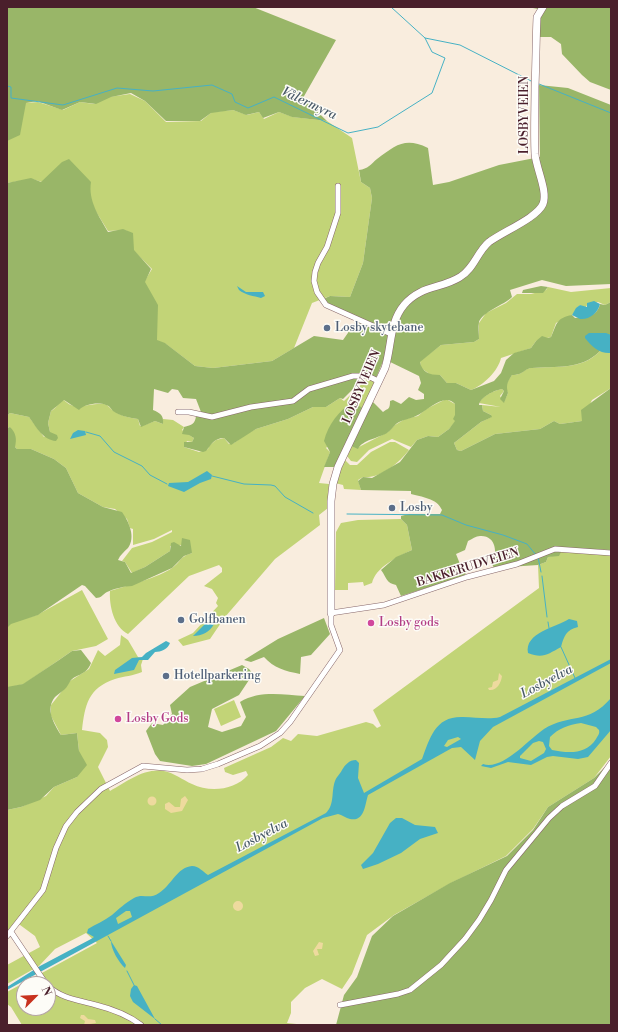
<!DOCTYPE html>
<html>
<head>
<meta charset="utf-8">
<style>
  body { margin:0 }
  #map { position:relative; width:618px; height:1032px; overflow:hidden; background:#f9edde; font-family:"Libre Bodoni",serif }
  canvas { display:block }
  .frame { position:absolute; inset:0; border:8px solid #4a1f2b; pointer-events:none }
  .north { position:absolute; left:16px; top:976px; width:40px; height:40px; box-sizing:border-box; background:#fdfcf7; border:1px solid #b5a4a5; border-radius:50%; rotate:66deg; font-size:11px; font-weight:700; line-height:16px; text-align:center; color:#4a1f2b }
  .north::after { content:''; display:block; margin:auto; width:14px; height:18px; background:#c8321e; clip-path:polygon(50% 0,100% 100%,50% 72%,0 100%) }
</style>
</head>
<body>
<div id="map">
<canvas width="618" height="1032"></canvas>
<div class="frame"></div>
<div class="north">N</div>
</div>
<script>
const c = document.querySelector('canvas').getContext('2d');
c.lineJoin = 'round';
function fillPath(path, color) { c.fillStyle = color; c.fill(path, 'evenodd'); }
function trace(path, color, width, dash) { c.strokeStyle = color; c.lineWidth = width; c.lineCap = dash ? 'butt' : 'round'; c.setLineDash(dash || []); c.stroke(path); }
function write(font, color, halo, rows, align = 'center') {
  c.font = font + ' "Libre Bodoni",serif'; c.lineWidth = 3; c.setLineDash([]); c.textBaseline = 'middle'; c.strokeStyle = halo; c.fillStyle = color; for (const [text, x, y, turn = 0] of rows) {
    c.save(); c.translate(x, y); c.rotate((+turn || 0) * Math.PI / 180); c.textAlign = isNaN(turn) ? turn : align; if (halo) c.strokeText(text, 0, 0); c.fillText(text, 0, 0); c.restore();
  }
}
fillPath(new Path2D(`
  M130 94 145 101 166 122 201 121 212 112 233 110 247 115 259 112 264 119 279 112 293 117 327 121 352 138 361 182 370 188 372 198 363 263 350 297 330 296 312 303 294 348 272 361 213 368 195 366 166 344 157 341V305L144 282 152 269 133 250 132 234 125 230 108 231 95 210 42 182 32 179 7 183V141L25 103 38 102 63 110 80 102 94 104 109 97Z
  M548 287 571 292 611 288V302L605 305 598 302 588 304 585 308 580 305 572 315 556 323 551 337 536 341 531 348 501 358C498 371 484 385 471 390L456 383H447L440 375H431L421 368 420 361 441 345 474 342 479 339V323L486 313 506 303 517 294H531L546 290Z
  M600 351 611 353V388L592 400 582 421 560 424 554 421 540 429 495 434 461 451 457 450 454 443 481 422 491 417V415L483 411 482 405 501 407 479 403C482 396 495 390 502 389L504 391 500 396 504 402 508 393C504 386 507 382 512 375 524 375 524 368 532 368 555 366 583 370 600 351Z
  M367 379 375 381V384L364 409 326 448 330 452 319 483 329 484 328 508 319 515 320 525 275 559 225 617 210 639 183 646 178 640 193 633 218 606 216 603 218 598 212 589 204 586 222 572V568L219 565 189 576 128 634C114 627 109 606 110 591 126 586 160 577 172 568 181 562 179 557 192 553L182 545 170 546V551L145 567 132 573 125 562 122 561 132 548 152 542 172 532V530L154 539 133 545V529L130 528 127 519 115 509 103 507 78 493 66 468 54 459 31 449H17L15 447 10 427 7 428V416L10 413 29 417 44 437 50 432 48 423 51 411C56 409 58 402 64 400 76 413 89 402 104 404 109 405 110 409 114 411 121 416 130 418 138 419L140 426H142L155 421 163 424V419L173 420 184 427 182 430 194 438 192 442 187 441 184 447 199 452 208 449 209 446 216 440 224 438 229 444 234 443 246 434 256 429 288 419 313 407H326L340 398 344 401Z
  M446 399 455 404 456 421 449 429 438 437 428 436 417 440 411 447 392 439 369 450 357 462 351 461 347 456 351 446 357 448 388 432 395 425 405 419 418 416 426 409Z
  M390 442H395L409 450C399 463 380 479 363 477L358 480 361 490 344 489 343 485 335 483 345 460 350 465H357L371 452Z
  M401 519 407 525 412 550C397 557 376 567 372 583L364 586 363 582 348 583V590H335L336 532 341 523 358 520Z
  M563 548 611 550V756L594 778 548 807 533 829 506 856 451 883 394 915 367 935 352 974 342 989 322 979 305 988 291 1002V1013L287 1023 306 1025H22L11 1007 7 1004V992L97 943 86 933 55 949 39 966 7 984V965L40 947 35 936 16 922 7 932V810L21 807 46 796 54 787 77 777 79 751 77 733 61 735 51 716V705L70 681 89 669 98 650 105 656 120 645 121 635 128 640 138 657 143 659 141 665 142 672C133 676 124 676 115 679 88 688 85 705 82 730L100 733 107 740 108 747 98 767 110 791C127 782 143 768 164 771 174 773 183 780 192 784 210 793 235 790 248 775L246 771 233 775 225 772 224 768 271 747 283 738 291 741 298 734 317 736 366 722 373 724 377 728 381 726 373 710 539 588 538 565 546 562 548 557 556 555ZM24 984H48V1008H24Z
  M82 590 108 639 96 646 72 651 24 684 7 688V626L10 623 37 615Z
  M234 700 241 717 221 726 214 709Z`), '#c2d477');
fillPath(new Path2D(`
  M7 7H253L336 40 303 98 327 121 292 117 279 112 263 118 259 112 246 115 233 110 211 113 200 121H166L145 101 131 93 111 97 96 104 80 102 62 110 37 101 26 103 20 135 7 141Z
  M528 7H611V90L590 82 582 75 562 54 561 44 551 37H539L538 9Z
  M539 85 568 88 611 105V284L566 286 542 280 510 290 512 297C504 305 482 312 479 322 478 327 479 334 479 339L474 342 441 345 420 362C422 372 429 375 440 375L447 383H456L471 390 494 381 501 373 506 360 514 353 531 348 536 341 542 336 548 338 551 337C557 324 556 318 572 315L575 318C586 317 597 317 600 304L605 305 611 302V353L600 351C582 370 555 366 532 368 525 368 524 375 512 375 507 383 506 385 508 393L504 403 500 399 504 391 502 389C495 390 480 397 479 405H482L483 411 491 415 492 417 481 422 454 443 457 450 461 451 495 434 540 429 554 421 560 424 582 421 581 410 611 388V550L563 548 559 556 548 557 546 562 538 565 494 568 492 564C498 553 496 535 480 536 476 536 472 539 468 541L465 550 456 554 462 569 466 570 467 572 464 576 401 596 396 585C386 583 387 578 381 570L396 557 412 550 407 525 401 519V516L409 514H440L442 510C437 498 421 497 411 494V491L361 490 358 481 363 477 372 478 400 462 417 440 428 436 438 437 449 429 455 421 453 419 455 415V404C445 392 428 410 418 415 411 419 403 419 396 424 393 427 390 431 387 433 379 438 362 440 358 449L351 446 372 401 383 412C388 408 390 410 390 401L393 400 401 404 409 397 416 400 424 399V394L418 390 421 383 419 376 384 359 376 378 367 375 343 399 340 398 326 407H313L288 419 256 429 231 445 224 438C214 438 211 445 206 451L203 452 184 447V442H192L194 438 189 435 182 434 184 427C192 425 195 424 196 416L201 412 196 399 183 398 178 390 172 389 168 393 154 389 153 410C160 413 164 415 163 424L155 421 141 427 138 419C130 418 120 416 113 411 111 409 110 406 106 405 99 402 84 404 79 410L64 400 51 411 48 423 50 432 57 435 58 438 56 441C43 440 36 427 29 417L10 413 7 416V183L31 178 41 182 62 162 69 159 91 182C88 201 99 216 108 232L123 229 133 233 134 250 151 269 145 282 158 305 157 340 165 343 195 366 213 368 272 361 314 336 343 340 357 320 321 300 330 296 350 297 363 263 372 198 370 188 361 182 359 170C368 169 371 164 377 159 396 145 405 137 428 148L433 185 449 182 499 165 540 157Z
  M541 286 548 287 543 293H522L523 290Z
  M353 402 364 409 336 467H324L330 452 324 441C328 425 339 410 353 402Z
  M10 427C16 433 17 439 15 447L17 449H31L54 459 66 468 78 493 103 507 122 512C129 522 136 537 128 548 124 552 120 555 118 560L125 562 131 573 145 567 170 551 171 543 174 542 181 546 182 538 190 540 192 553 184 556 172 568 132 586C125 586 113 589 107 592 102 595 101 598 96 598L85 586 82 585 38 615 11 624 7 628V428Z
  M324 618 330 634 311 655 301 657 300 674C285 671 274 668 264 657L251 662 244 660 278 639Z
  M81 650 91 663C88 671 82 674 75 677 70 679 69 685 65 689 62 692 58 694 55 697 45 709 54 724 61 735L77 733 79 751 87 765 77 777 54 787 40 800 21 807 7 810V687L23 684 59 660 72 651Z
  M242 665 249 669 253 674 239 695 212 709 208 727 222 732 241 726 246 717 240 702C260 690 283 695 305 696L276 731 206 764 192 766 160 761 155 754 146 731 152 723 163 725 172 714 170 705 190 687Z
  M611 761V1025H336L344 995 357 977 372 936 393 916 450 883 507 856 533 830 548 807 594 778Z`), '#99b668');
fillPath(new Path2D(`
  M499 673 502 676C501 683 497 691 489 690L488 688 492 687 493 682 498 680Z
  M185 796 188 800 182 811 171 813 165 809V804L169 802 175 807H180L181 799Z
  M147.5 801a4.5 4.5 0 1 1 9 0a4.5 4.5 0 1 1-9 0Z
  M233 906a5 5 0 1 1 10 0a5 5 0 1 1-10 0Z
  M319 942 323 943 322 949H317L319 955 315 956 313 951Z
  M81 1015H84L88 1019 95 1020 96 1023 84 1025 85 1021 80 1018Z`), '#eeda9e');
fillPath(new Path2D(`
  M237 286 246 292H263L265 296 261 298C254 296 245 295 239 290Z
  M594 301 600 304C598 313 589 320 580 319L572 315 576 308 580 305 587 307V303Z
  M589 333H606L611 335V353C600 354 592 347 585 338V336Z
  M78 430 85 431 86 435 70 439 73 433Z
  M207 471 212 475 211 479 200 483 184 492 168 486 169 483 188 482Z
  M211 618 213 619 214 624C210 632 202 636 193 636Z
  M569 619 577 621 578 627C566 630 564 636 561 647 548 654 543 659 528 653 524 633 556 627 569 619Z
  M166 641 170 643C168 649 161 652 155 652L148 660H139L134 670 114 674 115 670 132 658 142 657 146 653Z
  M611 659V663L493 727 480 741 475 760 461 747 452 748 368 795C365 804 365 822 350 819 346 818 342 815 338 814L323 818 7 990V987L40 966 91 939 94 937 87 933 88 929C96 924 104 921 112 915 119 909 125 903 134 898 143 893 149 900 159 893 171 886 177 867 192 866 199 866 203 872 208 875L326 813C335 804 331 792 335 781 337 776 340 774 342 770 345 765 349 760 356 760L359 763 358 778 364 793 422 759C430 738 435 716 463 717 476 717 488 720 500 717ZM458 737 461 739 447 747 444 746 448 740ZM126 911H130L132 917 118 924 116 918Z
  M611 698V730L588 757 578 759 553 756 547 757 531 765 508 762 491 768 481 766 483 764C502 771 529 739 544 729 570 713 588 725 611 698ZM581 723 596 727 599 730C600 734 598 735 596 739 586 755 568 753 552 750L549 746 550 737C559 728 568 725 581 723ZM539 741 543 742 546 749 544 753 531 761 520 758V756L533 743Z
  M396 818H402L415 825 435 827 438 833 420 839 401 853 378 864 363 869 361 865 373 853 390 823Z
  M111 941 126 965 125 968C119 963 111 949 111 941Z
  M134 985 137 986 155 1019 133 1002 130 996 131 989Z`), '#46b1c4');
trace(new Path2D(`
  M391 7 425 38 460 45 531 81
  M539 84 611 113
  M7 86 11 87V98L63 105 117 88 153 91 212 85 232 94 235 102 248 108 274 97 348 133 378 127 432 93 445 58 432 52 425 38
  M86 432 100 436 114 452 142 466 150 475 167 484
  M212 476 244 484 271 485 275 486 285 497 313 513
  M347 514 442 515 466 525 503 535 527 544 536 555
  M538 557 541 572
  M542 576 547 617
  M548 622 549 628
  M561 647 575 678
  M108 936 111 941
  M127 971 134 985
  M155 1019 162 1025`), '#46b1c4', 1);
const minor = new Path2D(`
  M338 186V213L327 247 318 263 315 272 314 281 317 292 326 305 391 334
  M178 412H189L212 417 251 407 293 401 309 389 353 376H368L378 381
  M11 932 46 984
  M7 936 43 890 56 848 66 826 77 812 101 789 143 766 187 770 202 769 218 764 260 746 280 733 290 722 340 650 331 625V613L384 605 467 577 517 564 555 549 611 553
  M48 986C62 999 79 1000 96 1005 112 1009 128 1015 141 1025
  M340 1005 398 994 410 990 441 965 465 939 479 920 491 900 506 870 549 818 562 806 595 786 611 763`);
const major = new Path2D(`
  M331 613V501L333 484 338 467 385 368C392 346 389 323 404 305 421 285 441 289 460 277 474 269 477 252 489 242 502 232 537 218 543 204 548 191 536 168 535 154 534 132 535 109 535 87 536 64 536 40 537 17L543 7`);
trace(minor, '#87676a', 6);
trace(major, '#87676a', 8);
trace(minor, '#fff', 5);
trace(major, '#fff', 7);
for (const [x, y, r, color] of [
  [327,328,4,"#5c6f8a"],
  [392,508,4,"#5c6f8a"],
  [181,620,4,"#5c6f8a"],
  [371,623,4,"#d1479c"],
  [166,676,4,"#5c6f8a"],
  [118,719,4,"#d1479c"]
]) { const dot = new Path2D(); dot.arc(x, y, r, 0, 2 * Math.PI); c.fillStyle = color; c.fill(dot); trace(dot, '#fdfcf7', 1.5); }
write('12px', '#4a1f2b', '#fdfcf7', [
  ["LOSBYVEIEN",525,115,-90],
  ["LOSBYVEIEN",362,387,-67],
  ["BAKKERUDVEIEN",468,568,-17]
]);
write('12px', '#4e5e75', '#fdfcf7', [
  ["Losby skytebane",335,328],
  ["Losby",400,508],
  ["Golfbanen",189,620],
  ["Hotellparkering",174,676]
], 'left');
write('12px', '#b23c85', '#fdfcf7', [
  ["Losby gods",379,623],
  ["Losby Gods",126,719]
], 'left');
write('italic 13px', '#485968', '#fdfcf7', [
  ["Vålermyra",309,104,25],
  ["Losbyelva",547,682,-28],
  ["Losbyelva",262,836,-28]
]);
</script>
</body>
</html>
